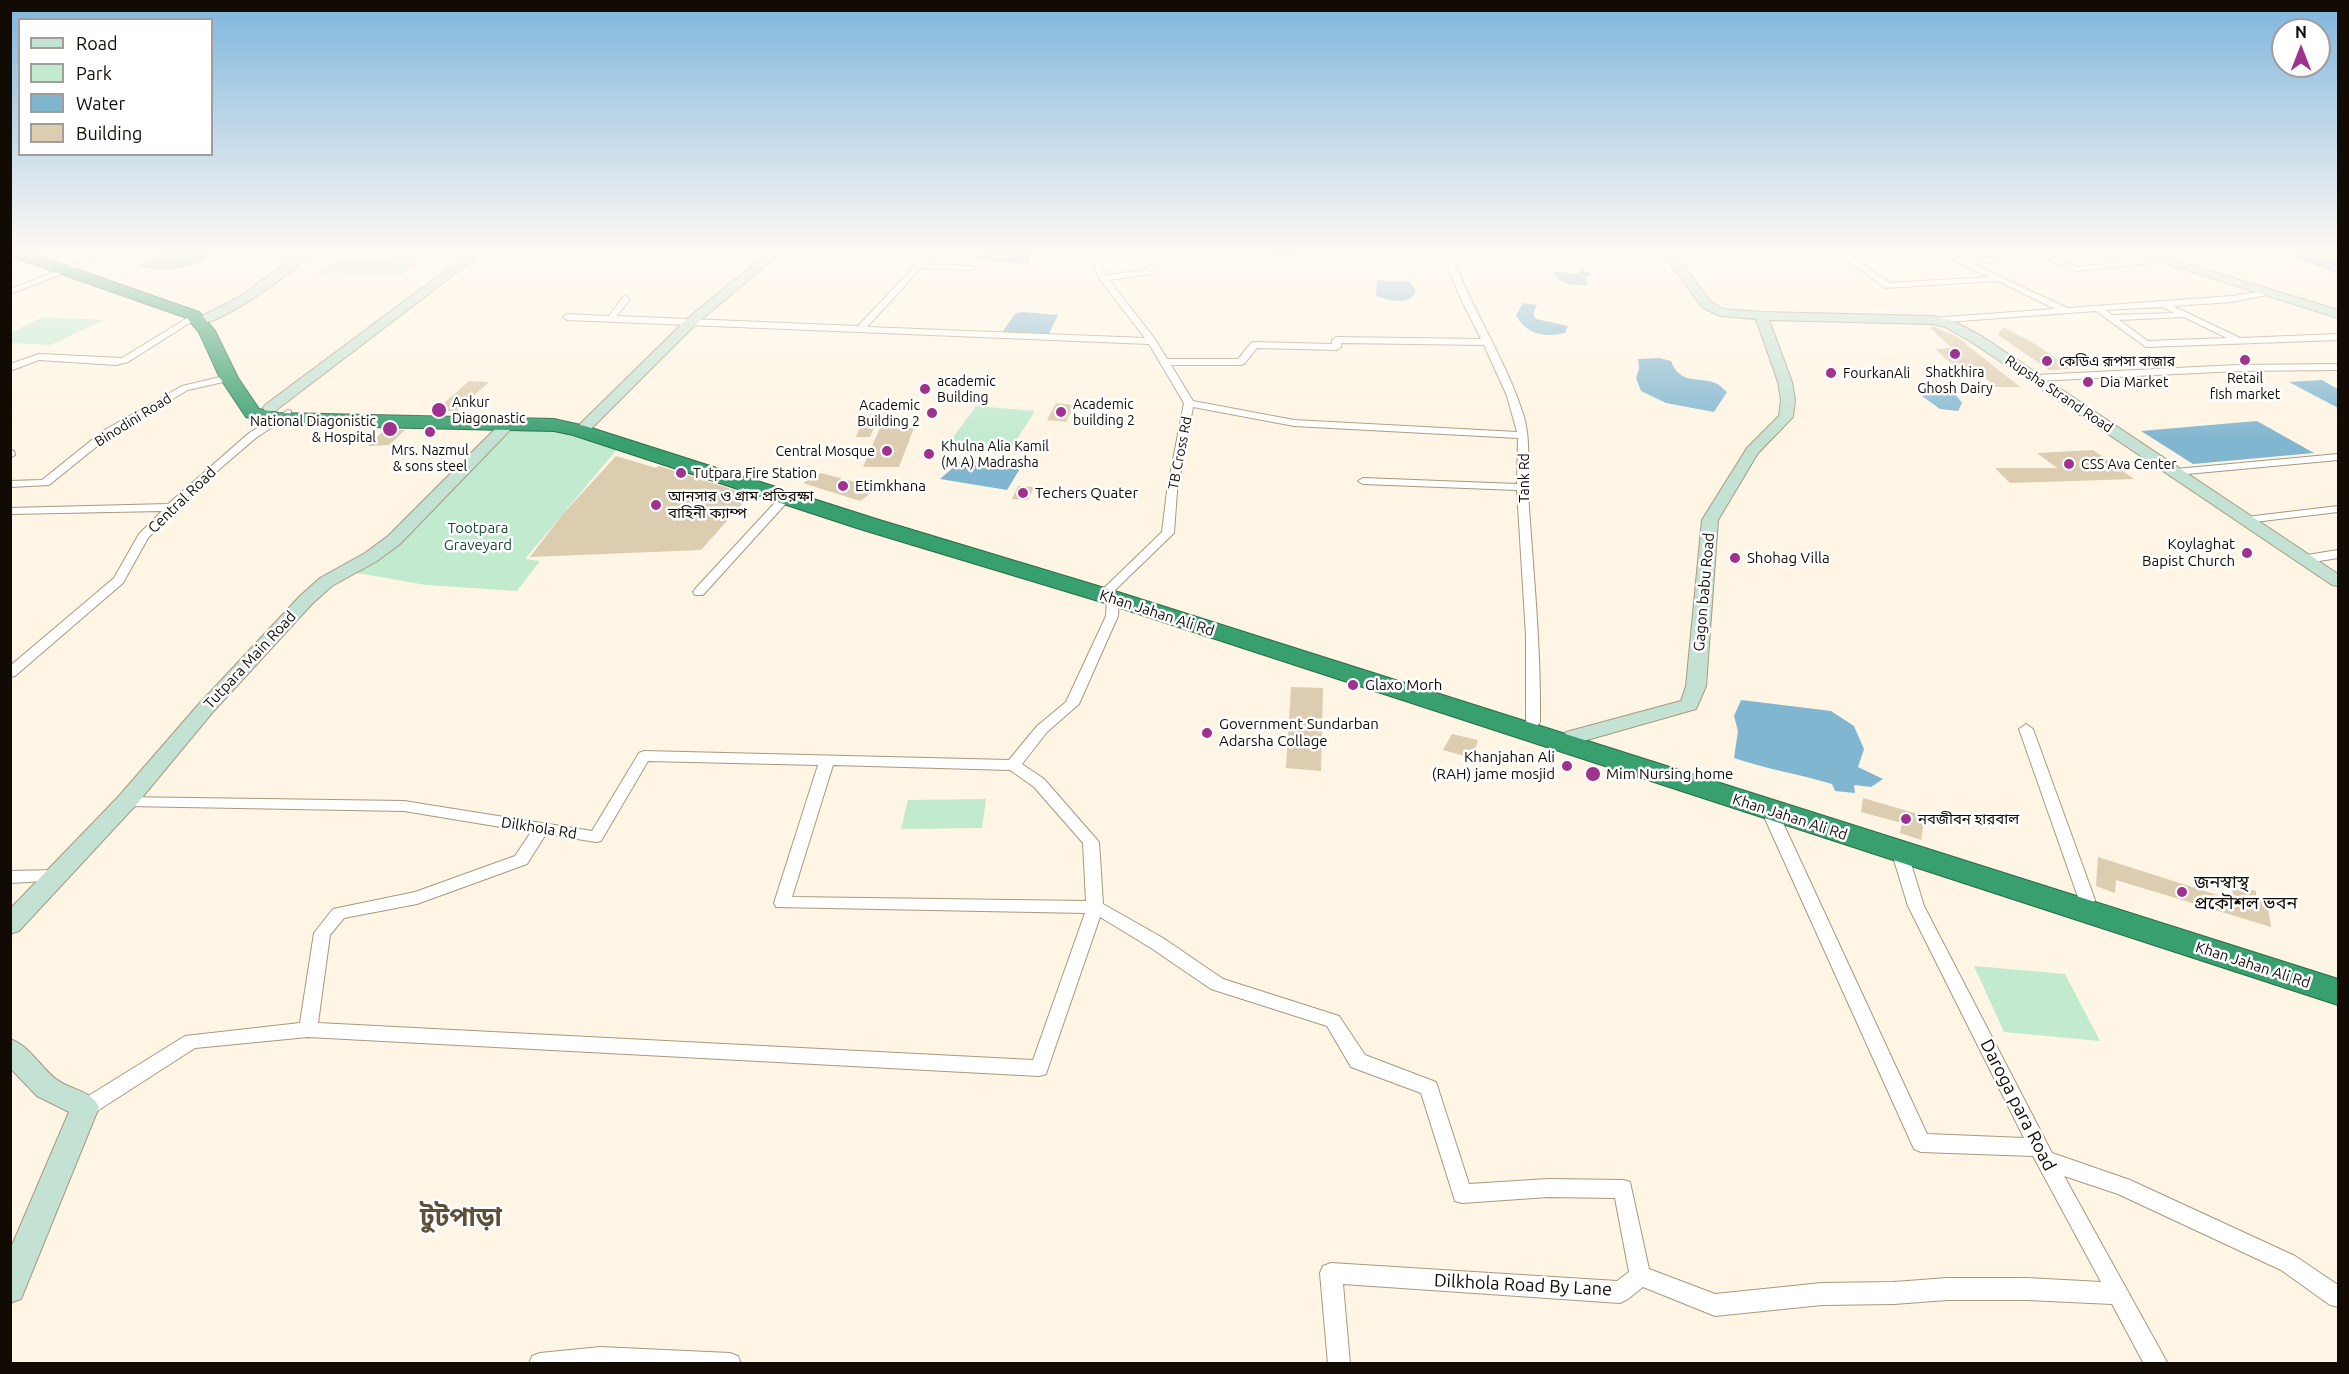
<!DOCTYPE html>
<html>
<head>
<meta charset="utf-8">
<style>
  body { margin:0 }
  #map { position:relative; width:2349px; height:1374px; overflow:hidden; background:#fff5e4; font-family:Ubuntu,sans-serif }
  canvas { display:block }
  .frame { position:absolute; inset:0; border:12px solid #110b04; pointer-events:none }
  .legend { position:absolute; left:18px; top:18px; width:195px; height:138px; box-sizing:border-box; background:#fff; border:2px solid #a09d9b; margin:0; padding:8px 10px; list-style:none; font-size:18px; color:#110b04 }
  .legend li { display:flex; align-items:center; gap:12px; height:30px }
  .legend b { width:30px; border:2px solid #a09d9b }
  .north { position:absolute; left:2271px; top:18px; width:60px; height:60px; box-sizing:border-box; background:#fff; border:2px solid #a09d9b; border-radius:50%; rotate:0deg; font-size:16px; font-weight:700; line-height:24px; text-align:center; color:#110b04 }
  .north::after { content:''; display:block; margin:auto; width:21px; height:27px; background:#9f318f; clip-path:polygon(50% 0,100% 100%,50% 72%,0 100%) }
</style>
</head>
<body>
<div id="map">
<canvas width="2349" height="1374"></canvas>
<div class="frame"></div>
<ul class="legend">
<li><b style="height:8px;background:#c3e2d4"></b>Road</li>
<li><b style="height:16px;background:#c1eacf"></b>Park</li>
<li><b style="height:16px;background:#80b6d0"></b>Water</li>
<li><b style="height:16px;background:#dcccb0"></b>Building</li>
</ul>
<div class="north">N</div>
</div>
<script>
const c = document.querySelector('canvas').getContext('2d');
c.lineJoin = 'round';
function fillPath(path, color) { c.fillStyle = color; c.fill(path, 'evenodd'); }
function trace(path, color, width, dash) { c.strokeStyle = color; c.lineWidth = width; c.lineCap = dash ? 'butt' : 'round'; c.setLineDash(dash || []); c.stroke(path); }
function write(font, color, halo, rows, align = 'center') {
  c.font = font + ' Ubuntu,"Noto Sans Bengali",sans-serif'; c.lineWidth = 5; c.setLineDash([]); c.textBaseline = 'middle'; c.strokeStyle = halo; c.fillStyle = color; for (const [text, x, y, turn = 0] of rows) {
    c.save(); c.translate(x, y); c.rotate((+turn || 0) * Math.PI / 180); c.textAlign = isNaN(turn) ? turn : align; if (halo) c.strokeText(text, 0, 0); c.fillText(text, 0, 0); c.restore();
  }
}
fillPath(new Path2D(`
  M337 260 421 261 402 275 317 274Z
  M43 317 104 320 51 345 11 343V333Z
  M976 406 1035 411 1010 450 948 444Z
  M516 426 623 442 525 559 540 561 517 591 426 585 352 572 388 553Z
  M986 799 982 828 901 829 908 800Z
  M1974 966 2065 974 2100 1041 2004 1032Z`), '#c1eacf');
fillPath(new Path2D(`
  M981 250H1031L1029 264 979 260Z
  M1234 250H1312V256L1232 254Z
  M2277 250H2338V274Z
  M174 251 208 253 209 258C191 268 159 275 140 265L151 257Z
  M1583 270 1593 274 1585 278 1588 283 1586 285C1574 285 1559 286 1554 273L1561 271 1576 274Z
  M1377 280 1410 282 1416 290C1412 306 1389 301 1376 296Z
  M1523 303 1537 305 1533 314 1536 319 1568 326 1565 333C1545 338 1525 334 1516 315Z
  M1023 312 1058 315 1048 336 1002 332 1016 313Z
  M1659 358 1671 361C1680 385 1697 376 1715 383 1719 384 1723 389 1727 392L1714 412 1666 403 1641 391 1636 378 1639 368 1638 359Z
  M2322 380 2338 389V408L2289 382Z
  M1937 388 1954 392 1962 403 1958 411 1940 409 1922 396 1926 389Z
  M2257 421 2314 453 2193 464 2141 431Z
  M962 460 1021 467 1007 490 940 479Z
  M1741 700 1831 711 1854 726 1864 749 1858 767 1883 779 1871 787 1854 785 1855 793 1835 791 1832 784C1799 774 1766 769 1734 758L1738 731 1734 716Z`), '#80b6d0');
fillPath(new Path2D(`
  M1933 326 1956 336 2020 387H1996L1984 377 1965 376 1935 349 1952 348 1930 328Z
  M2003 327 2035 344 2072 369 2049 370 1998 335Z
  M469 381 489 382 457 411H435Z
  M1056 403 1074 405 1066 422 1047 420Z
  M865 415 879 416 870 437H856Z
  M880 428H914L899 467H863Z
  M384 430H405L389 445 368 446Z
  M2093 450 2134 479 2010 483 1995 468H2057L2037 453Z
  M616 456 656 468 659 466 750 495 701 550 530 557 562 515Z
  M821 473 862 484 878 488 860 501 803 483Z
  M1018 486 1034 487 1028 500 1012 499Z
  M1291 687 1323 688 1321 771 1286 768Z
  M1452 734 1478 740 1472 758 1443 750Z
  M1863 798 1925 816 1921 840 1900 833 1902 823 1861 812Z
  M2098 857 2233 900 2232 884 2256 891V897L2267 900 2271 927 2116 880 2115 893 2096 886Z`), '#dcccb0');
const street = new Path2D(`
  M112 250H123L10 294V289Z
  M930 250H938L925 264 971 266 975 268 971 270 921 268 867 327 1145 338 1100 280 1090 257 1083 250H1091L1097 256 1106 275 1146 270 1160 250H1168L1166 256 1152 274 1109 280 1155 339 1167 359H1238L1251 343 1254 342 1332 344V340L1336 337 1481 339 1458 293 1442 250H1450C1470 308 1506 358 1524 417 1531 442 1527 467 1528 493 1533 570 1541 645 1540 722L1538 725H1528L1526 722V636L1517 490 1363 484 1358 481 1363 478 1517 484 1518 438 1294 426 1193 407 1177 491 1174 533 1114 591 1119 598 1118 616 1079 704 1047 732 1022 764 1044 779 1099 842 1103 904 1163 938 1223 979 1339 1016 1365 1055 1436 1082 1469 1184 1548 1179 1623 1180 1630 1182 1649 1269 1715 1294 1822 1283 1894 1282 1947 1278H2027L2101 1282 2033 1156 1921 1152 1914 1149 1761 810 1764 806H1774L1777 810 1927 1134 2024 1138 1908 906 1890 847 1892 843H1904L1906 847 1924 906 2052 1153 2130 1180 2295 1256 2338 1285V1307L2330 1305 2281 1270 2118 1194 2064 1176 2168 1364H2144L2112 1304 2027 1300H1947L1894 1304 1822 1305 1715 1316 1643 1287 1628 1299 1620 1303 1343 1284 1350 1364H1328L1320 1273 1323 1266 1331 1263 1617 1281 1629 1272 1615 1198 1548 1197 1462 1203 1455 1201 1421 1093 1351 1067 1327 1026 1211 989 1151 948 1100 917 1048 1068 1046 1074 1039 1076 308 1037 195 1048 91 1115 84 1117 77 1115 74 1109 77 1103 185 1036 300 1023 314 933 333 909 415 892 515 856 531 832 404 811 127 806 122 805 119 801 122 797 404 801 592 831 639 753 644 751 1009 760 1037 726 1066 702 1106 616 1107 598 1102 590 1162 532 1167 491 1184 403 1149 344 567 320 563 317 567 314 609 316 623 297 626 296 630 299 617 316 858 326ZM1341 343 1484 345 1507 396 1517 432 1294 420 1193 401 1171 365H1241L1244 364 1257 348 1337 350 1341 347ZM648 761 818 765 774 903 776 907 1085 913 1033 1060 318 1023 330 935 344 918 417 904 527 864 546 834 596 842 601 841ZM833 765 1010 770 1034 787 1083 843 1086 901 792 897Z
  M1834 250H1843L1890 283 1989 277 1934 250H1944L1965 260 2064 250H2092L2052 256 2077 267 2161 258H2164V262L2076 271 2041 257 1973 264 2067 308 2232 296 2264 291 2268 293 2267 295 2232 302 2173 306 2240 338 2338 334V340L2146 347 2096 311 1933 323 1929 320 1930 318 2055 309 1998 281 1885 288ZM2162 307 2174 313 2112 315 2106 310ZM2184 317 2227 338 2148 341 2119 320Z
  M192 315 199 317 128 362 116 365 39 360 10 371V364L39 354 122 358Z
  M2338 364V370L2237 371 2036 381 2031 378 2036 375 2237 365Z
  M229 375 234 378 232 380 188 390 111 435 49 485 10 487V481L42 480 103 431 182 386Z
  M288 410 291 411V415L257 437 188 496 148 538 123 583 15 676 10 677V666L114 578 139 534 162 511 10 514V508L168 504 249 433Z
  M10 450 14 451 15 455 10 458Z
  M2338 454V460L2176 475 2171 472 2176 469Z
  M786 494 790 495V499L703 595H695L693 592 695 589 782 495Z
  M2338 506V512L2246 523 2240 520 2246 517Z
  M2338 550V558L2307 563 2301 559 2307 555Z
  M2026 724 2033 729 2095 900 2093 904 2087 906 2081 904 2079 900 2019 729Z
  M56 870 62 872 64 876 62 880 10 883V871Z
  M600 1347 730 1353 738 1356 741 1364H529L532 1356 540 1353Z`);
const secondary = new Path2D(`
  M303 250H316C299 268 217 329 194 324L192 321 239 297Z
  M462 250H474L477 257 275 411H265L263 408 265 405 465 256Z
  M771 250H784L696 324 591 429H581L579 426 581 423 688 318Z
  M1660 250H1672L1710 301 1723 309 1761 312 1933 316 1953 321 1983 337 2338 574V586L2332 585 1973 343 1945 327 1933 324 1769 320 1792 382 1795 400 1793 417 1758 453 1718 520 1706 686 1696 709 1580 742 1573 744 1566 742 1563 737 1566 732 1681 701 1686 686 1702 520 1747 448 1779 416 1781 400 1778 382 1756 319 1720 316 1702 307Z
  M2123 250H2141L2338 310V318Z
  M512 416 519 420 517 423 400 544 377 561 332 586 312 604 212 713 135 806 19 931 10 934V909L119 796 198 705 300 596 320 578 365 553 388 536 507 417Z
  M10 1039C30 1046 40 1067 56 1079 70 1090 91 1090 99 1107L21 1299 10 1303V1250L69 1112 37 1096 10 1068Z`);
const highway = new Path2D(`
  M10 250H21L199 312 215 331 238 378 259 409 279 413 554 419 585 426 876 519 1121 593 2338 979V1005L1105 603 860 529 573 435 554 431 279 425 246 417 220 378 199 332 187 318 10 256Z`);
trace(street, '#a8997e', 2);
trace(secondary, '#a8997e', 2);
trace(highway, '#2a6b4a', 2);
fillPath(street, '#fff');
fillPath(secondary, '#c3e2d4');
fillPath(highway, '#389f6f');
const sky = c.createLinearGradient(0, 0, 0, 442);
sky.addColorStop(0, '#7eb5de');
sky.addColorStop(0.57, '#fffaf3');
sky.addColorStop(1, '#fffaf300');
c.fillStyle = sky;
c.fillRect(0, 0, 2349, 442);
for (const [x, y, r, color] of [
  [1955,354,6,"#9f318f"],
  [2245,360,6,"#9f318f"],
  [2047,361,6,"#9f318f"],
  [1831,373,6,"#9f318f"],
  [2088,382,6,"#9f318f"],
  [925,389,6,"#9f318f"],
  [439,410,8,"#9f318f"],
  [1061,412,6,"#9f318f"],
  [932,413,6,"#9f318f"],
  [390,429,8,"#9f318f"],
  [430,432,6,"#9f318f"],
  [887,451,6,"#9f318f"],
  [929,454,6,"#9f318f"],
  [2069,464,6,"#9f318f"],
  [681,473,6,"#9f318f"],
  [843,486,6,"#9f318f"],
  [1023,493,6,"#9f318f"],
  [656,505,6,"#9f318f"],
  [2247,553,6,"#9f318f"],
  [1735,558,6,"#9f318f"],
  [1353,685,6,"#9f318f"],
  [1207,733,6,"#9f318f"],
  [1567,766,6,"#9f318f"],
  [1593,774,8,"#9f318f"],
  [1906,819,6,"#9f318f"],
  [2182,892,6,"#9f318f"]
]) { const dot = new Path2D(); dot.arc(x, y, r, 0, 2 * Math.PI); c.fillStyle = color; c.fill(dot); trace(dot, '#fff', 2); }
write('14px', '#110b04', '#fff', [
  ["কেডিএ রূপসা বাজার",2059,361],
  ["Shatkhira",1955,372,"center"],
  ["Ghosh Dairy",1955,388,"center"],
  ["FourkanAli",1843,373],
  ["Retail",2245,378,"center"],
  ["fish market",2245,394,"center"],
  ["academic",937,381],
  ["Building",937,397],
  ["Dia Market",2100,382],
  ["Ankur",452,402],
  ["Diagonastic",452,418],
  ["Academic",1073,404],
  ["building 2",1073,420],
  ["Academic",920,405,"right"],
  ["Building 2",920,421,"right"],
  ["National Diagonistic",376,421,"right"],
  ["& Hospital",376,437,"right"],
  ["Khulna Alia Kamil",941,446],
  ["(M A) Madrasha",941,462],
  ["Mrs. Nazmul",430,450,"center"],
  ["& sons steel",430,466,"center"],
  ["Central Mosque",875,451,"right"],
  ["CSS Ava Center",2081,464],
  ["Tutpara Fire Station",693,473]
], 'left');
write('14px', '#110b04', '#fff', [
  ["Rupsha Strand Road",2059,394,34],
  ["Binodini Road",133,420,-32],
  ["TB Cross Rd",1180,453,-79],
  ["Tank Rd",1524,478,-90]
]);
write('15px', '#110b04', '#fff', [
  ["Etimkhana",855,486],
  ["Techers Quater",1035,493],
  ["আনসার ও গ্রাম প্রতিরক্ষা",668,496],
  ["বাহিনী ক্যাম্প",668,513],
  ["Koylaghat",2235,544,"right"],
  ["Bapist Church",2235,561,"right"],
  ["Shohag Villa",1747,558],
  ["Glaxo Morh",1365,685],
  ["Government Sundarban",1219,724],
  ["Adarsha Collage",1219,741],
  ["Khanjahan Ali",1555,757,"right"],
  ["(RAH) jame mosjid",1555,774,"right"],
  ["Mim Nursing home",1606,774],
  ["নবজীবন হারবাল",1918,819]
], 'left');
write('15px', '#110b04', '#fff', [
  ["Central Road",182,500,-44],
  ["Gagon babu Road",1704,592,-85],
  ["Khan Jahan Ali Rd",1157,613,18],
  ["Tutpara Main Road",250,660,-47],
  ["Khan Jahan Ali Rd",1790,817,18],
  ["Dilkhola Rd",539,828,9],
  ["Khan Jahan Ali Rd",2253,965,18]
]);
write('15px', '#164e30', '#fff', [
  ["Tootpara",478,528],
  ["Graveyard",478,545]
]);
write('18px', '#110b04', '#fff', [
  ["জনস্বাস্থ",2194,882],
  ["প্রকৌশল ভবন",2194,903]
], 'left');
write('18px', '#110b04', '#fff', [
  ["Daroga para Road",2018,1105,63],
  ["Dilkhola Road By Lane",1523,1285,3]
]);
write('bold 26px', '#5e5038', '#fff', [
  ["টুটপাড়া",461,1217]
]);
</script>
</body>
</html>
